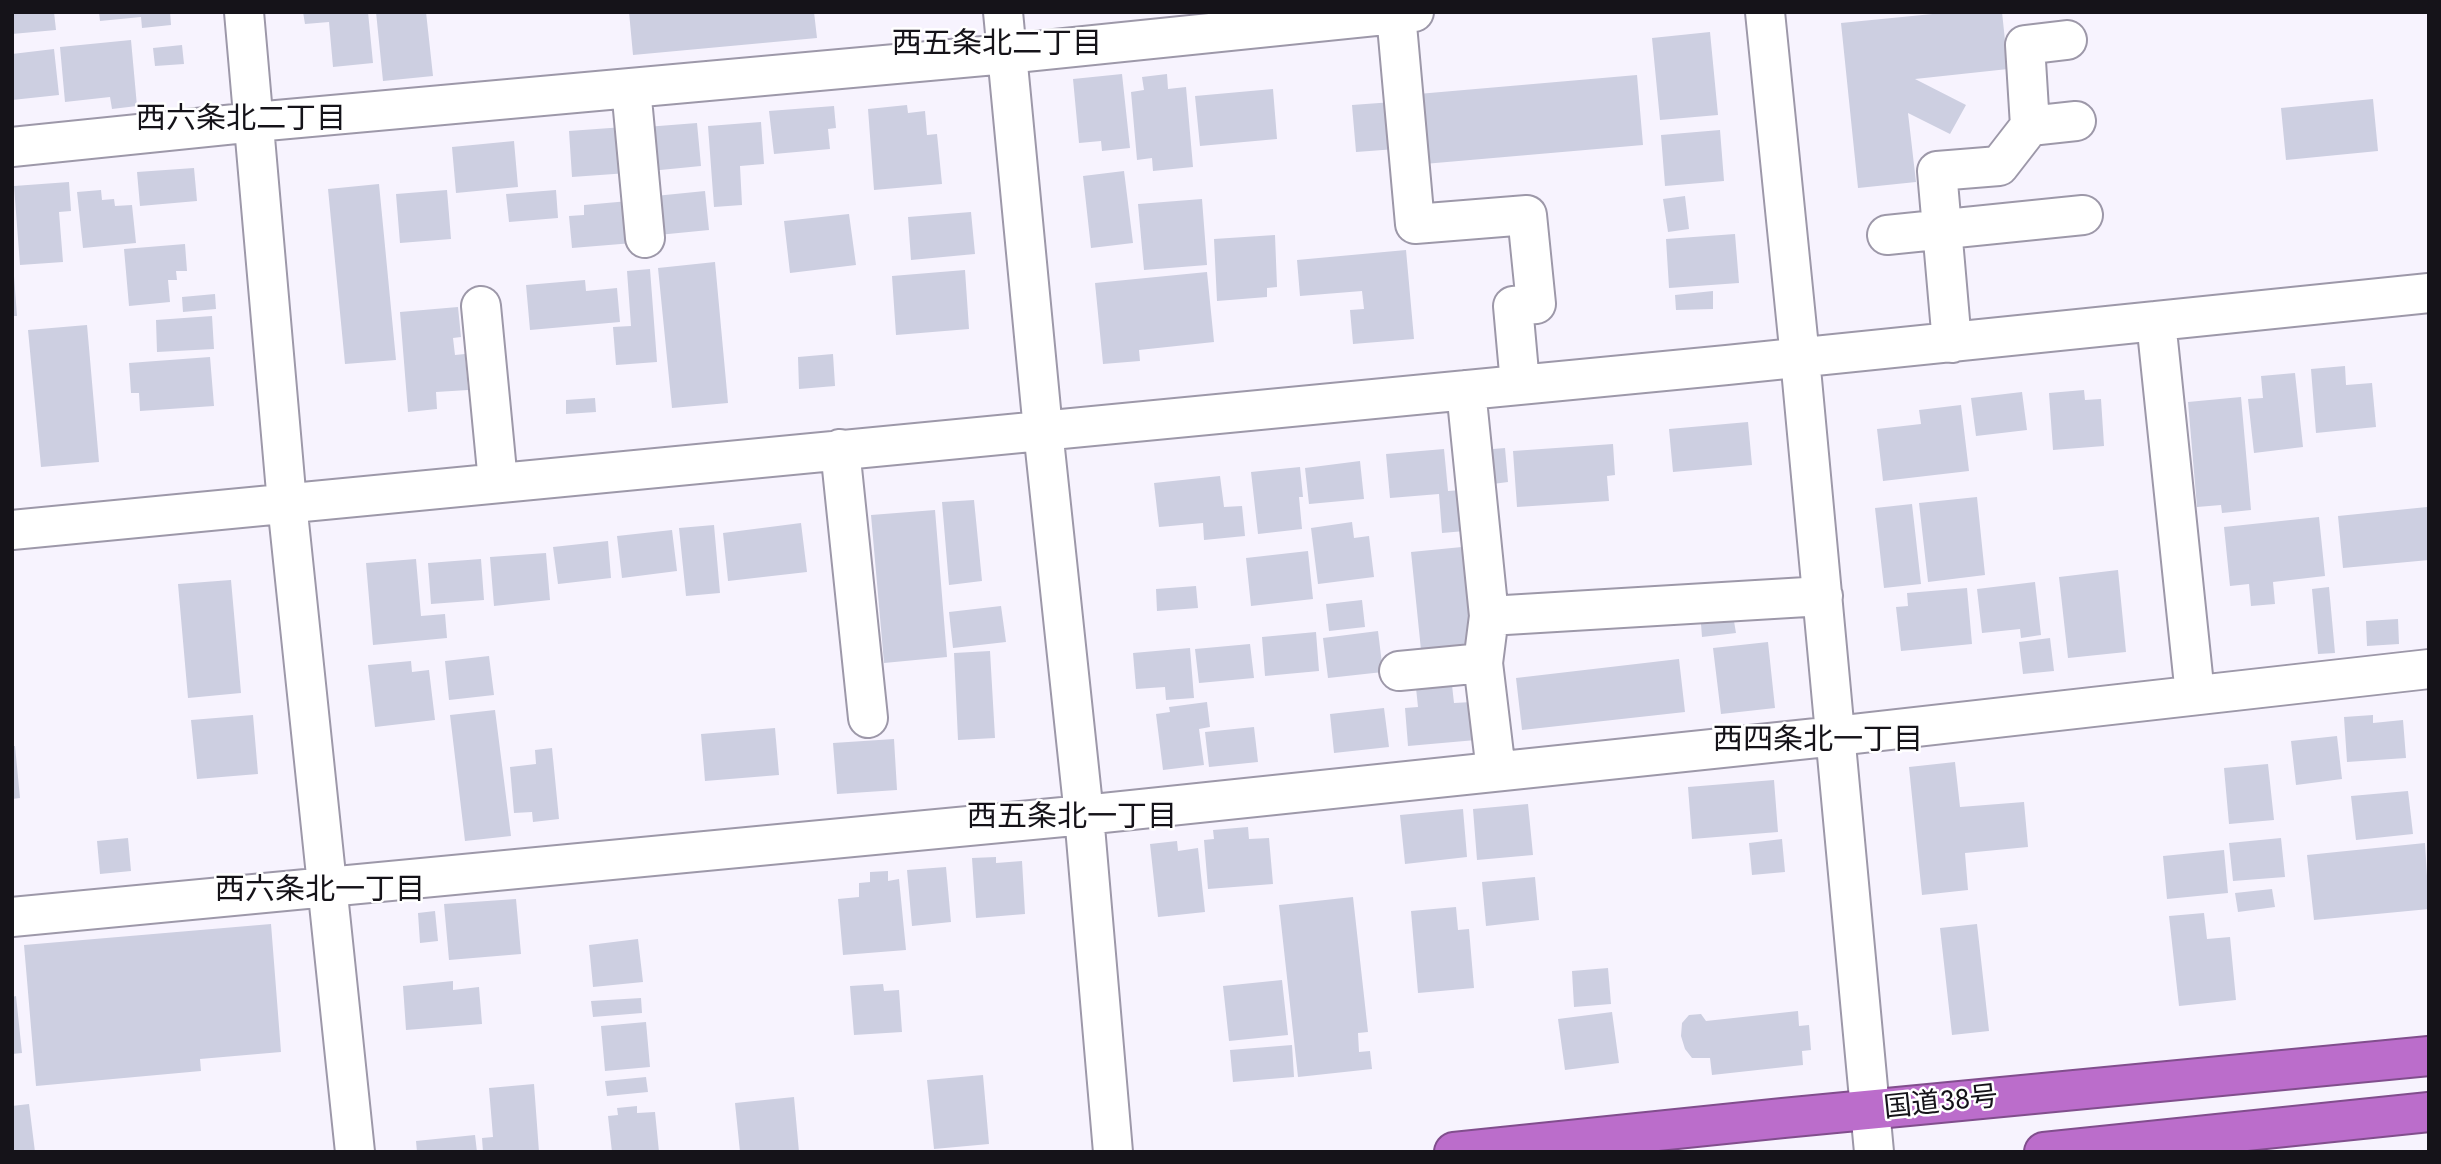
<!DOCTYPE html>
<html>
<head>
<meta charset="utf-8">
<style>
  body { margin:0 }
  #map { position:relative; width:2441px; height:1164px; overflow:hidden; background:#f7f3fe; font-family:Jost,sans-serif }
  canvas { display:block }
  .frame { position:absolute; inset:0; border:14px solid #151319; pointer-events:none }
</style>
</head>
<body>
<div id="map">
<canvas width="2441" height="1164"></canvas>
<div class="frame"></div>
</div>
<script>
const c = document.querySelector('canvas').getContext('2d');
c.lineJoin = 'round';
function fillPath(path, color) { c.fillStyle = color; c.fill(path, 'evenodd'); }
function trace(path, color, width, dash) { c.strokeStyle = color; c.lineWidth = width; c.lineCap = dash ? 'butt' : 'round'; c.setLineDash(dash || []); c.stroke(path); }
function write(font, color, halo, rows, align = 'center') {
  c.font = font + ' Jost,"Noto Sans JP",sans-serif'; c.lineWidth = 5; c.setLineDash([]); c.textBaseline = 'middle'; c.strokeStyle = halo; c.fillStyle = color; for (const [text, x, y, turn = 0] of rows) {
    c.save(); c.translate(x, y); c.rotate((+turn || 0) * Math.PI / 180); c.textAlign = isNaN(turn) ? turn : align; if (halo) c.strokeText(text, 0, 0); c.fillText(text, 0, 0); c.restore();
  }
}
fillPath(new Path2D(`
  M12 12H54L56 30 12 34Z
  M99 12H170L171 25 142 28 141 17 100 21Z
  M303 12H368L373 63 333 67 329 22 305 24Z
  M376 12H426L433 76 383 81Z
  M629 12H814L817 38 633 55Z
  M1953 12H2002L2008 69 1915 79 1966 105 1950 134 1908 113 1916 182 1858 188 1841 23Z
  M1710 32 1718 115 1660 120 1652 38Z
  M131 40 137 106 112 109 110 97 65 102 60 47Z
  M182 45 184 64 155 66 153 48Z
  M54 49 59 95 12 100V54Z
  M1122 74 1130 148 1102 151 1101 141 1079 143 1073 79Z
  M1167 74 1168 89 1186 87 1193 167 1153 171 1152 158 1137 160 1131 92 1144 90 1142 77Z
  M1637 75 1643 145 1424 164 1418 94Z
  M1273 89 1277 139 1200 146 1195 96Z
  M2373 99 2378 151 2286 160 2281 108Z
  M1393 102 1396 149 1356 152 1352 105Z
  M907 105 908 113 925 111 927 135 937 134 942 184 874 190 868 109Z
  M834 106 836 128 828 129 830 149 774 154 769 111Z
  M761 122 764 164 740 166 742 205 714 207 708 126Z
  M697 123 701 166 650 171 646 127Z
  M624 127 628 173 572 177 569 131Z
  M1720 130 1724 181 1665 186 1661 135Z
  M514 141 518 187 456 193 452 147Z
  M194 168 197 201 140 206 137 172Z
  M1124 171 1133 243 1091 248 1083 176Z
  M69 182 71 211 59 212 63 262 20 265 14 186Z
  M379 184 396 360 345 364 328 189Z
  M101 190 102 200 114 199 115 206 132 205 136 243 83 248 77 192Z
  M447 190 451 239 400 243 396 194Z
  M556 190 558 218 509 222 506 194Z
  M705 191 709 230 658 235 655 196Z
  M1685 196 1689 229 1668 232 1663 199Z
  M1202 199 1207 265 1144 270 1138 204Z
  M629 201 633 243 572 248 569 216 584 215V205Z
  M971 212 975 254 911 260 908 217Z
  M849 214 856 265 790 273 784 221Z
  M1735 234 1739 283 1669 288 1666 239Z
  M1275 235 1277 287 1267 288V297L1217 301 1214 239Z
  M185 244 187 271H176L177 280H168L170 302 129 306 124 249Z
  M1406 250 1414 339 1353 344 1350 310 1364 309 1362 291 1300 296 1297 260Z
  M715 262 728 403 672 408 658 268Z
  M650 269 657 362 616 365 613 327 631 326 627 271Z
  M965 270 969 329 896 335 892 276Z
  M1207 272 1214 342 1139 350 1140 361 1103 364 1095 283Z
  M12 276H14L17 316H12Z
  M585 280 586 291 617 288 620 322 530 330 526 285Z
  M1713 291V309L1676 310 1675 295Z
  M215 294 216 309 183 312 182 297Z
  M458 307 461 337 453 338 455 355 465 354 468 390 436 392 437 409 408 412 400 312Z
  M212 316 214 349 157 352 156 320Z
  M87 325 99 462 41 467 28 330Z
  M833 354 835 386 799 389 798 357Z
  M210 357 214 406 140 411 139 393H131L129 363Z
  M2345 366 2346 385 2372 383 2376 427 2316 433 2311 369Z
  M2295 373 2303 447 2254 453 2248 399 2263 398 2261 376Z
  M2084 390 2085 400 2101 399 2104 446 2053 450 2049 393Z
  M2022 392 2027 430 1976 436 1971 398Z
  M2241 397 2251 510 2222 513 2221 505 2197 507 2188 402Z
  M595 398 596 412 566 414V400Z
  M1961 405 1969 471 1883 481 1877 429 1921 424 1919 410Z
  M1748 422 1752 465 1673 472 1669 429Z
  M1613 444 1615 475 1607 476 1609 501 1517 507 1513 451Z
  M1505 448 1508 482 1485 485 1481 450Z
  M1444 449 1448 491 1462 490 1465 531 1442 533 1439 494 1390 498 1386 454Z
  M1360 461 1364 499 1309 504 1305 468Z
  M1300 467 1303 497H1299L1302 529 1258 534 1251 472Z
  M1220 476 1224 507 1242 506 1245 536 1204 540 1203 523 1159 527 1154 483Z
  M1977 497 1985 575 1928 582 1919 503Z
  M974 500 982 581 949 585 942 502Z
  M1912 504 1921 584 1884 588 1875 508Z
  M2427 507 2429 560 2343 568 2338 516Z
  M935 510 947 657 884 663 871 515Z
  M2319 517 2325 576 2273 582 2275 604 2251 606 2249 584 2230 586 2224 527Z
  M1352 522 1354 538 1369 536 1374 577 1318 584 1311 528Z
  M801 523 807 572 728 581 723 533Z
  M714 525 720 593 686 596 679 528Z
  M672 530 677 571 622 578 617 536Z
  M608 541 611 578 558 584 553 547Z
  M1462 547 1468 604H1476L1473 645 1421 650 1411 552Z
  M1308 551 1313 599 1251 606 1246 558Z
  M546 553 550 600 494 606 490 557Z
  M416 559 421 616 445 614 447 638 373 645 366 563Z
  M481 559 484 600 431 604 428 563Z
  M2118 570 2126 652 2068 658 2059 577Z
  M231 580 241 693 188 698 178 584Z
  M2035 582 2041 635 2021 638 2020 629 1982 633 1977 589Z
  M1196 586 1198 608 1157 611 1156 589Z
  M2329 587 2335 653 2318 654 2312 589Z
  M1967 588 1972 644 1901 651 1896 607 1908 606 1907 593Z
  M1362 600 1365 627 1329 631 1326 604Z
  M1001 606 1006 642 953 648 949 612Z
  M2398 619 2399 644 2367 646 2366 621Z
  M1734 621 1736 633 1702 637 1701 624Z
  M1378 631 1383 672 1328 678 1323 638Z
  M1316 632 1319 671 1265 676 1262 637Z
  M2050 638 2054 671 2023 674 2019 642Z
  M1768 642 1775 708 1721 714 1713 648Z
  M1250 644 1254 678 1199 683 1195 649Z
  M1190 648 1194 698 1166 700 1165 687 1136 689 1133 653Z
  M990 651 995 738 958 740 954 653Z
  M489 656 494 695 449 700 445 661Z
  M1679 659 1685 712 1522 730 1516 678Z
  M411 661 412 672 429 670 435 720 375 727 368 665Z
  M1452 685 1454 703 1472 702 1476 740 1408 746 1405 708 1418 707 1416 688Z
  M1207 702 1210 727 1199 729 1204 765 1163 770 1156 714 1170 712 1169 707Z
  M1384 708 1389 747 1334 753 1330 714Z
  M495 710 511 836 465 841 450 715Z
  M253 715 258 774 197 779 191 720Z
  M2373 715V723L2403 720 2406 758 2347 762 2344 717Z
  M1254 727 1258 762 1209 767 1205 732Z
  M775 728 779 775 705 781 701 734Z
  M2337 736 2342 779 2296 785 2291 741Z
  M894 739 897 790 837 794 833 743Z
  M12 746H15L20 798 12 799Z
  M552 748 559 819 533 822 532 812 514 813 510 767 536 764 535 750Z
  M1955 762 1960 807 2024 802 2028 847 1965 853 1968 890 1922 895 1909 767Z
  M2268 764 2274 820 2229 824 2224 768Z
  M1774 780 1778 832 1692 839 1688 787Z
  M2408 791 2413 834 2356 840 2351 796Z
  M1528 804 1533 855 1477 860 1473 809Z
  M1463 809 1467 857 1405 864 1400 815Z
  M1248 827 1249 839 1269 838 1273 884 1208 889 1204 840 1214 839 1213 830Z
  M128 838 131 871 100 874 97 841Z
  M2281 838 2285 877 2233 881 2229 843Z
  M1782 839 1785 872 1752 875 1749 843Z
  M1177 841 1178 851 1198 848 1205 912 1158 917 1150 844Z
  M2425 843 2429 909 2314 920 2307 855Z
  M2224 850 2228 893 2167 899 2163 856Z
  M996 857V863L1022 861 1025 914 976 918 972 858Z
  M946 867 951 922 912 926 907 870Z
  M888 871V881L899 879 906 950 843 955 838 899 859 897V883L870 882V872Z
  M1535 877 1539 920 1486 926 1482 882Z
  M2272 889 2275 907 2238 912 2235 893Z
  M1353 897 1368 1032 1358 1033 1359 1052 1370 1051 1372 1069 1298 1077 1279 905Z
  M516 899 521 954 449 960 444 904Z
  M1456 907 1458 930 1469 929 1474 988 1418 993 1411 911Z
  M435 911 438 941 420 943 418 913Z
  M2204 913 2207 939 2230 937 2236 1000 2179 1006 2169 916Z
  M271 924 281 1052 200 1059 201 1071 36 1086 24 945Z
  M1977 924 1989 1031 1952 1035 1940 928Z
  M638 939 643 982 593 987 589 945Z
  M1608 968 1611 1004 1574 1007 1572 971Z
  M1282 980 1288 1035 1229 1041 1223 986Z
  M453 981V990L479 987 482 1024 406 1030 403 986Z
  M883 984 884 991 899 990 902 1032 854 1035 850 986Z
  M16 996 22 1053 12 1054V997Z
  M641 998 642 1013 593 1017 591 1001Z
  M1798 1011 1799 1026 1809 1025 1811 1050 1802 1051 1803 1065 1712 1075 1710 1058H1692L1685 1049 1681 1036 1682 1023 1689 1015 1701 1014 1706 1021Z
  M1612 1012 1619 1063 1565 1070 1558 1019Z
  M646 1022 650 1067 605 1071 601 1026Z
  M1292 1045 1294 1077 1233 1082 1230 1050Z
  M983 1075 989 1144 934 1149 927 1080Z
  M646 1077 648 1092 607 1096 605 1081Z
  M534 1084 539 1152H483L482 1138 493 1137 489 1088Z
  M794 1097 799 1152H740L735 1103Z
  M29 1104 35 1152H12V1106Z
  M637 1106V1113L655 1112 659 1152H612L608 1116 618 1115 617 1108Z
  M475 1135 477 1152H417L416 1141Z`), '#cdcfe1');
const minor = new Path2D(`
  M244 12 287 503 355 1152
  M1003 12 1043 430 1084 815 1113 1152
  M1765 12 1800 358 1874 1152
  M1396 14 1415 224 1527 215 1536 304 1513 306 1520 384
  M631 88 645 238
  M2030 126 2076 121
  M12 147 255 122 1006 54 1414 12
  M1887 235 2083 215
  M481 306 498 482
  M2156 321 2195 695
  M1952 343 1937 171 1999 166 2030 126 2025 45 2067 40
  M1466 390 1489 616 1483 663
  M840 449 868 718
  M12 530 1727 365 2429 293
  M1489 616 1823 596
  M1399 671 1483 663 1496 771
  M12 917 1084 815 1836 736 2429 669`);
const highway = new Path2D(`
  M1454 1152 1783 1118 2429 1056
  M2044 1152 2429 1112`);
trace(minor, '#9d98a9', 42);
trace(highway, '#814e8d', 42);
trace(minor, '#fff', 38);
trace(highway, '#bb6dcb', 38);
write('28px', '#151319', '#fff', [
  ["国道38号",1941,1104,-6]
]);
write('30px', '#151319', '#fff', [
  ["西五条北二丁目",997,46],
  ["西六条北二丁目",241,121],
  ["西四条北一丁目",1818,742],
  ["西五条北一丁目",1072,819],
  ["西六条北一丁目",320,892]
]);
</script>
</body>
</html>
